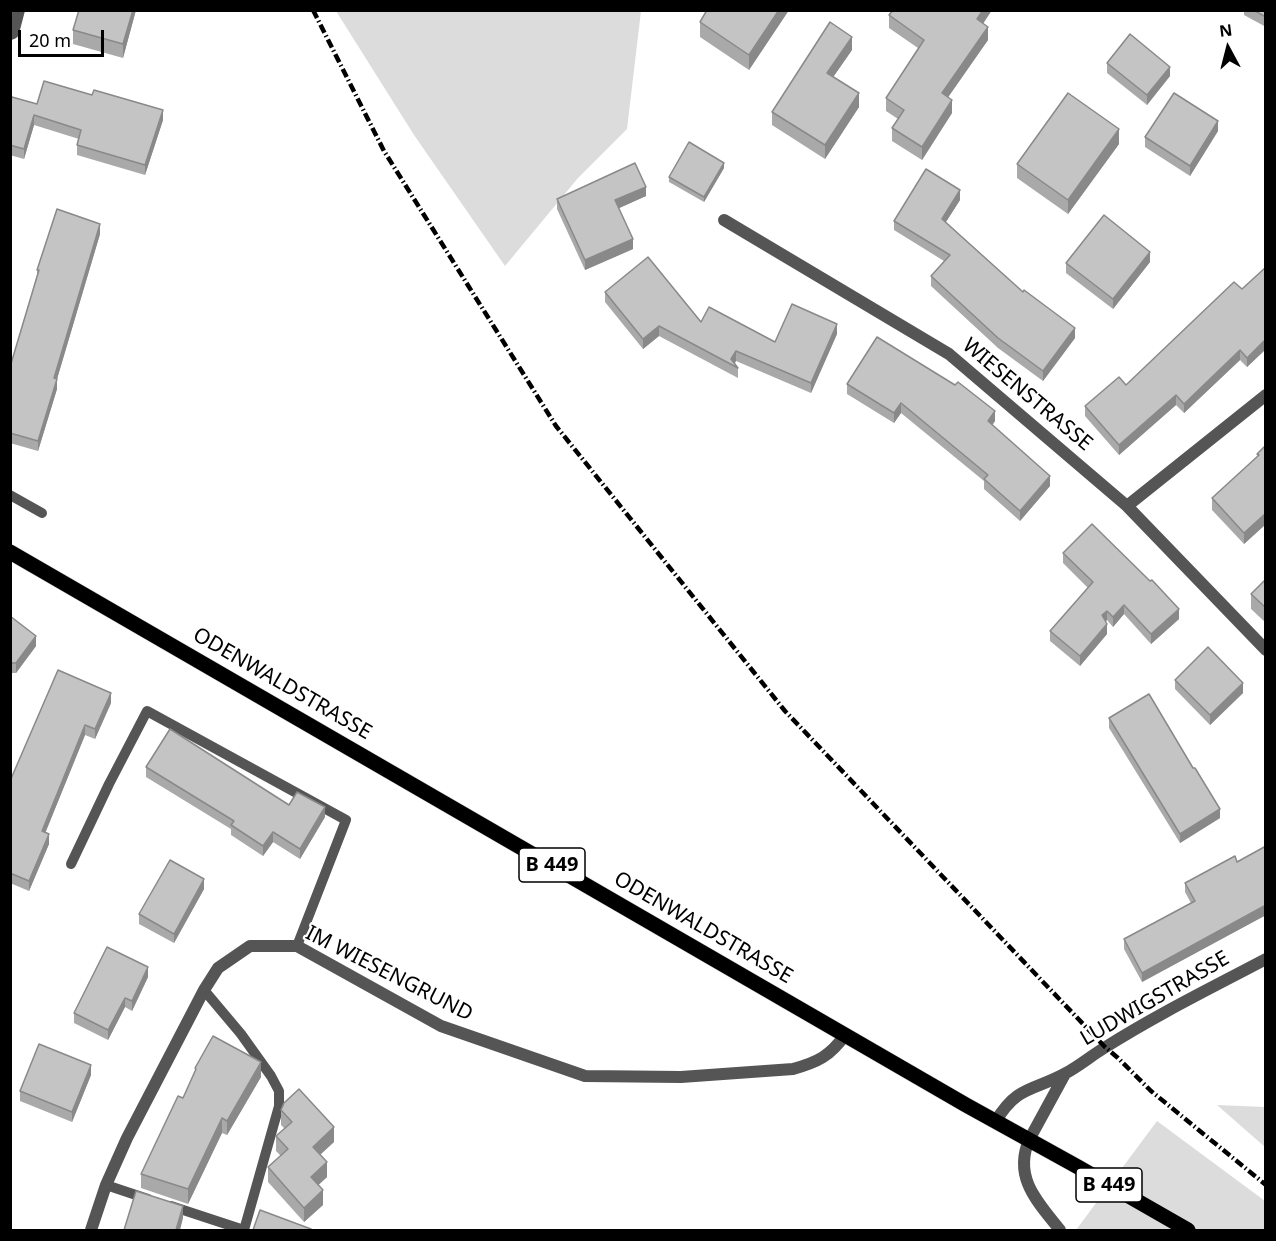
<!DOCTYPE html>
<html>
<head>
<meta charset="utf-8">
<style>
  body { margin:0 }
  #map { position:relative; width:1276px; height:1241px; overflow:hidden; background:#fff; font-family:"Noto Sans",sans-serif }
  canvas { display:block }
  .frame { position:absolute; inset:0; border:12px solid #000; pointer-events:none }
  .north { position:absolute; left:1198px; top:18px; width:60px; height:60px; -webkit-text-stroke:4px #fff; paint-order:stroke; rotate:353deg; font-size:16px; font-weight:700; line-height:24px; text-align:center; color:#000 }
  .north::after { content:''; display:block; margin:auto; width:21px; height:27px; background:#000; clip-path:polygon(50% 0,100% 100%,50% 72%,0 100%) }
  .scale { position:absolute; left:18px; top:30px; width:86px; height:27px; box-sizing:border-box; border:3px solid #000; border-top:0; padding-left:8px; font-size:18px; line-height:21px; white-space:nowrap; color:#000; -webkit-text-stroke:4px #fff; paint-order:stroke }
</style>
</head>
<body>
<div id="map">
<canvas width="1276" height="1241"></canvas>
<div class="frame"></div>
<div class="north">N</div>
<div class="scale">20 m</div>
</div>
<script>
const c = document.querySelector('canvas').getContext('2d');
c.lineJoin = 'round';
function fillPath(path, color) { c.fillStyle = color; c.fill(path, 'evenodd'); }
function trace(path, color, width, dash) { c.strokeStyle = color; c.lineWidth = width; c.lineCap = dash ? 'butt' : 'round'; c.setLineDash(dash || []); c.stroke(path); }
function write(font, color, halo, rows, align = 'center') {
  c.font = font + ' "Noto Sans",sans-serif'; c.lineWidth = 4.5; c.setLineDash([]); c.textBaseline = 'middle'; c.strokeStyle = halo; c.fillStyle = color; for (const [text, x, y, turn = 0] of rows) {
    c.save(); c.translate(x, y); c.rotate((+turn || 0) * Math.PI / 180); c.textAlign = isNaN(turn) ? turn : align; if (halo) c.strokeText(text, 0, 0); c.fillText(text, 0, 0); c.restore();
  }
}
fillPath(new Path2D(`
  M336 11H641L627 129 578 178 505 266 414 135Z
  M1217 1105 1265 1107V1147Z
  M1157 1121 1265 1201V1230H1076Z`), '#dcdcdc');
const primary = new Path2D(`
  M10 552 966 1105 1078 1167 1188 1230`);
trace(primary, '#dbdbdb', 16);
trace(new Path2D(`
  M10 495 42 513
  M71 864 109 784 147 711 346 820 297 946
  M106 1185 148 1199
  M171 1206 244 1230 279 1106V1091L271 1076 241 1034 204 990`), '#555', 10);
trace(new Path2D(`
  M10 34 13 33 19 10
  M724 220 949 354 1127 506 1266 650
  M1127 506 1266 395
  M996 1121C1017 1085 1034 1091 1066 1073 1079 1066 1091 1056 1104 1048 1156 1015 1211 988 1266 959
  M91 1230 106 1185 127 1138 204 990 218 968 250 946H297L441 1026 585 1076 681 1077 793 1069C818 1062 830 1056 845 1035
  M1060 1230C1038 1202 1013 1178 1029 1140L1065 1074`), '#555', 12);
trace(primary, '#000', 15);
trace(new Path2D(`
  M313 10 384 151 556 426 785 711 1105 1047 1118 1058 1151 1091 1266 1185`), '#000', 4.5, [9, 3, 1.5, 3]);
fillPath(new Path2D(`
  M136 10 123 58 73 44V30Z
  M789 10 749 70 700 37V22Z
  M893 10H992L983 24 988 40 948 97 952 113 922 160 892 141V128L898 119 886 111V98L918 48 889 28V15Z
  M1244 10H1266V27L1244 15Z
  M852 50 833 77 859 107 825 159 772 125V112Z
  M1107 63 1170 76 1147 105 1107 73Z
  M10 101 37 104 163 120 145 175 77 155V145L79 139 34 125 24 159 10 155Z
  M1218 131 1190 176 1145 147V137Z
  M1119 144 1068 214 1017 178V164Z
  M724 168 704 202 669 182V177Z
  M646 196 619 208 633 249 585 270 557 209V199Z
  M960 200 946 222 1023 292 1075 338 1043 381 998 348 931 286V276L944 261 894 230V221Z
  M100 234 57 379V389L38 451 10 443V367L37 275V270Z
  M1150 262 1113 309 1066 273V263Z
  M1266 267V349L1247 367 1240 360 1184 413 1176 405 1119 455 1085 416V406L1126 385 1242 289Z
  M605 292 701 322 775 342 837 334 811 393 736 361 735 363 738 368V378L659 336 643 349 605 302Z
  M847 384 995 421 992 425 1050 486 1020 521 984 489V481L901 413 894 423 847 394Z
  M1266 445V524L1244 544 1212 510V498L1257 457V454Z
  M1063 553 1179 619 1151 644 1124 614 1113 627 1107 620 1106 621 1107 634 1080 666 1050 641V631L1088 588 1063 563Z
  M1266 579V623L1251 609V594Z
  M10 616 36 646 16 673H10Z
  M1175 680 1243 693 1210 725 1175 689Z
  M111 703 95 739 85 735 45 833 49 844 29 891 10 883V781Z
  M1109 718 1193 768 1220 818 1180 843 1109 728Z
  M146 767 289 805 325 817 300 859 273 842 263 856 231 835V829L146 777Z
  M1266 846V915L1142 982 1124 949V939L1191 903 1185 892V883L1237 862Z
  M204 889 174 943 139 924V914Z
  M148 977 132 1011 125 1007 108 1040 74 1023V1013Z
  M195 1068 261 1077 227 1135 222 1133 188 1204 141 1188V1174L183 1098 195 1073Z
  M91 1075 72 1122 20 1101V1091Z
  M281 1110 334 1142 320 1155 327 1177 318 1185 323 1205 304 1222 268 1182V1167L281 1156 276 1151V1136L285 1129 281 1125Z`), '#a9a9a9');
fillPath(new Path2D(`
  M133 10H136L123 58V44Z
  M779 10H789L749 70V55Z
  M983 10H992L977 32V19Z
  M988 27V40L942 106V93Z
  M852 37V50L827 86V73Z
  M1170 67V76L1147 105V95Z
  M859 93V107L825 159V145Z
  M952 100V113L922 160V147Z
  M163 110V120L145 175V165Z
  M34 115V125L24 159V149Z
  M1218 121V131L1190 176V166Z
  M1119 129V144L1068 214V200Z
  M724 163V168L704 202V197Z
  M646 187V196L615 210V200Z
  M960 190V200L942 228V219Z
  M100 224V234L57 379V389L38 451V441L54 378Z
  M633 239V249L585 270V260Z
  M1150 252V262L1113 309V299Z
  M837 324V334L811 393V383Z
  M659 326V336L643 349V339Z
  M1075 328V338L1043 381V371Z
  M1266 339V349L1247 367V358Z
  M1240 350V360L1184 413V404Z
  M736 351V361L733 365 731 359Z
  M1176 395V405L1119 455V445Z
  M901 403V413L894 423V413Z
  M995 411V421L988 431V421Z
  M1050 476V486L1020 521V511Z
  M1266 513V524L1244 544V533Z
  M1124 605V614L1113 627V617Z
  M1179 609V619L1151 644V634Z
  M1107 611V620L1102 625V615Z
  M1107 624V634L1080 666V656Z
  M36 636V646L16 673V663Z
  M1243 683V693L1210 725V715Z
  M111 693V703L95 739V729Z
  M85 725V735L42 841V831Z
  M325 807V817L300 859V849Z
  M1220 809V818L1180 843V834Z
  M273 832V842L263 856V846Z
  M49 834V844L29 891V881Z
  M204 879V889L174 943V934Z
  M1266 905V915L1142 982V973Z
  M148 967V977L132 1011V1001Z
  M125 998V1007L108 1040V1030Z
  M261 1062V1077L227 1135V1121Z
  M91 1065V1075L72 1122V1112Z
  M222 1118V1133L188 1204V1189Z
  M334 1127V1142L313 1161V1147Z
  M327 1162V1177L311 1192V1177Z
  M323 1190V1205L304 1222V1208Z
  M183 1206V1218L180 1230H176Z`), '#898989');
const building = new Path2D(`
  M79 10H133L123 44 73 30Z
  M707 10H779L749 55 700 22Z
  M893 10H983L977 19 988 27 942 93 952 100 922 147 892 128 904 110 886 98 924 40 889 15Z
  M1253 10H1266V17Z
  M830 22 852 37 827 73 859 93 825 145 772 112Z
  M1130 34 1170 67 1147 95 1107 63Z
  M44 81 92 95 94 90 163 110 145 165 77 145 81 130 34 115 24 149 10 145V101L12 97 37 104Z
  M1068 93 1119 129 1068 200 1017 164Z
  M1174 93 1218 121 1190 166 1145 137Z
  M689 142 724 163 704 197 669 177Z
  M635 163 646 187 615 200 633 239 585 260 557 199Z
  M926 169 960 190 942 219 1023 292 1024 290 1075 328 1043 371 998 338 931 276 950 255 894 221Z
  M57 209 100 224 54 378 57 379 38 441 10 433V367L39 270H37Z
  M1104 215 1150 252 1113 299 1066 263Z
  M648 257 701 322 709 307 775 342 792 304 837 324 811 383 736 351 731 359 738 368 659 326 643 339 605 292Z
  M1266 267V339L1247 358 1240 350 1184 404 1176 395 1119 445 1085 406 1119 377 1126 385 1234 282 1242 289Z
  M877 337 955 385 958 382 995 411 988 421 1050 476 1020 511 984 479 988 475 901 403 894 413 847 384Z
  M1266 445V513L1244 533 1212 498 1259 455 1257 454Z
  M1092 524 1150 581 1152 580 1179 609 1151 634 1124 605 1113 617 1107 611 1102 615 1107 624 1080 656 1050 631 1093 582 1063 553Z
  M1266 579V608L1251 594Z
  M10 616 36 636 16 663H10Z
  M1208 647 1243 683 1210 715 1175 680Z
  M58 670 111 693 95 729 85 725 42 831 49 834 29 881 10 873V781Z
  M1149 694 1193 768H1195L1220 809 1180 834 1109 718Z
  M170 729 289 805 297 792 325 807 300 849 273 832 263 846 231 825 234 821 146 767Z
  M1266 846V905L1142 973 1124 939 1195 901 1185 883 1235 856 1237 862Z
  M170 860 204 879 174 934 139 914Z
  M107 947 148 967 132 1001 125 998 108 1030 74 1013Z
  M213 1036 261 1062 227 1121 222 1118 188 1189 141 1174 178 1096 183 1098 196 1069 195 1068Z
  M39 1044 91 1065 72 1112 20 1091Z
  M299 1089 334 1127 313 1147 327 1162 311 1177 323 1190 304 1208 268 1167 288 1149 276 1136 292 1122 281 1110 284 1103Z
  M136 1191 183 1206 176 1230H124Z
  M260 1210 311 1229V1230H253Z`);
fillPath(building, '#c4c4c4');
trace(building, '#898989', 1.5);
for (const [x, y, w] of [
  [552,865,66],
  [1109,1185,66]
]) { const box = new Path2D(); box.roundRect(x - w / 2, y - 17, w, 34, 4.5); c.fillStyle = '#fff'; c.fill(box); trace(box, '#000', 1.5); }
write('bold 20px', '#000', null, [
  ["B 449",552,865],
  ["B 449",1109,1185]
]);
write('21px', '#000', '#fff', [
  ["WIESENSTRASSE",1027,395,40],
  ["ODENWALDSTRASSE",282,684,30],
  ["ODENWALDSTRASSE",703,928,30],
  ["IM WIESENGRUND",389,974,27],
  ["LUDWIGSTRASSE",1155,999,-30]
]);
</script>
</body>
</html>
